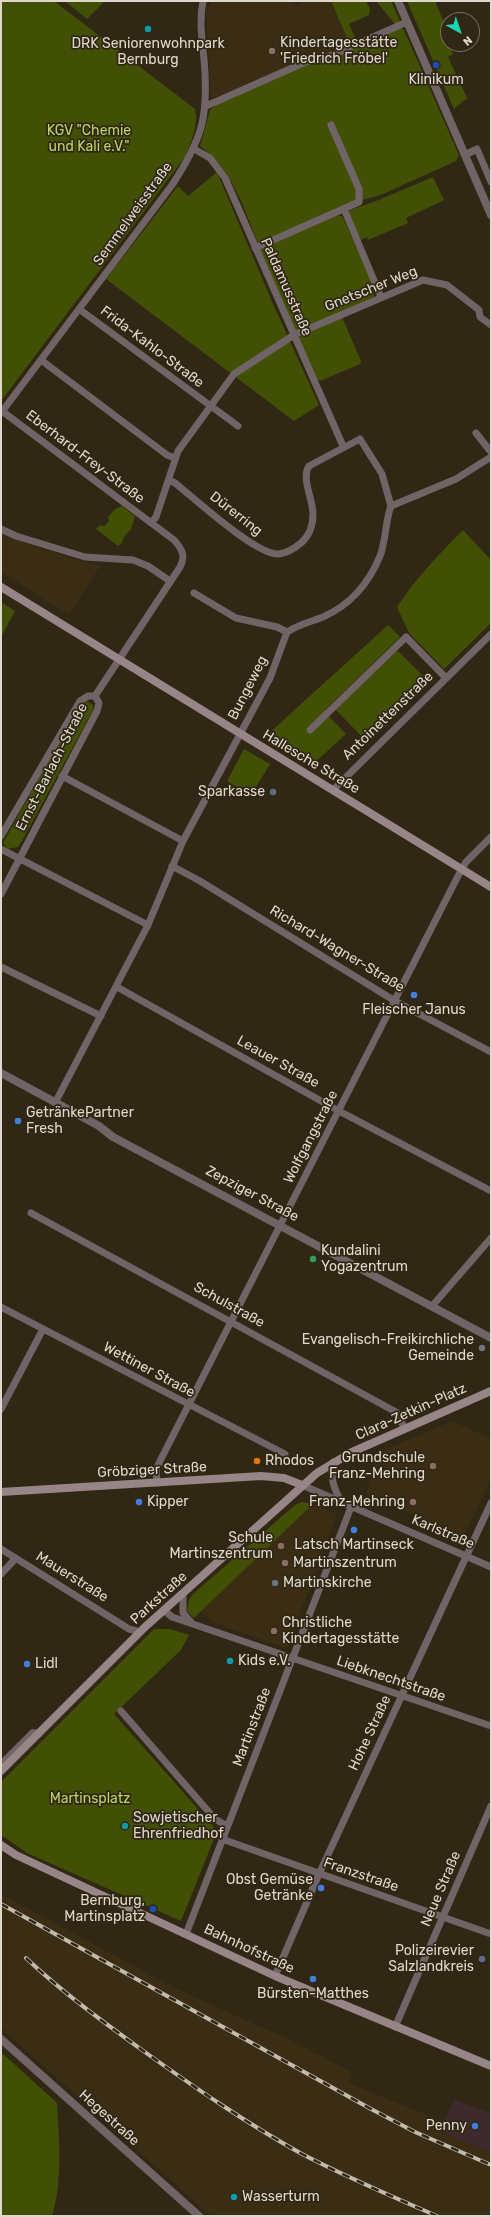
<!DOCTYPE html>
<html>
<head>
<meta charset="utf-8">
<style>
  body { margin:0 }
  #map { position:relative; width:492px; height:2217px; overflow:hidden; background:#312715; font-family:Rubik,sans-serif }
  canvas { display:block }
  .frame { position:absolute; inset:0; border:2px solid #dfd9cd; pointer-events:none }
  .north { position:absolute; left:440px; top:12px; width:40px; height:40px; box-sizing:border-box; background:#312715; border:1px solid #776e5f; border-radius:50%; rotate:140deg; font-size:11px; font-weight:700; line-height:16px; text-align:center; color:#dfd9cd }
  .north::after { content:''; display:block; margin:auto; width:14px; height:18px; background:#19d5b2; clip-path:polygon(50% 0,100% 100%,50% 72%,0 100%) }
</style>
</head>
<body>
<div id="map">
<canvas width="492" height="2217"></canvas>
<div class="frame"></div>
<div class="north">N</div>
</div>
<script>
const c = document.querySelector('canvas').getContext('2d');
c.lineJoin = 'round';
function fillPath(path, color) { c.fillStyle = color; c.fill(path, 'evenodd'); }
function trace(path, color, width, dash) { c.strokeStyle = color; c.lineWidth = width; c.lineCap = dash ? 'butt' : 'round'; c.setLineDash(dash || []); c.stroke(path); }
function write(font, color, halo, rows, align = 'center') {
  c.font = font + ' Rubik,sans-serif'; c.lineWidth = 3.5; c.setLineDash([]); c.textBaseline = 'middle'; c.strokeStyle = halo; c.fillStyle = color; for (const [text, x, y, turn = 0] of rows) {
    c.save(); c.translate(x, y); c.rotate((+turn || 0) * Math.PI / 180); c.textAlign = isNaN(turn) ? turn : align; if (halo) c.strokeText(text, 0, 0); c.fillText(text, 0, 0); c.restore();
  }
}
fillPath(new Path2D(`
  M454 2099 491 2114V2153L440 2132Z`), '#3e2a2c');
fillPath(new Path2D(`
  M213 1H293L296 6 305 1H331L350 45 320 57 309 58 211 99 206 12Z
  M1 533 45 550 100 566 69 615 1 572Z
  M452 1421 491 1438V1480L463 1537 366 1494 380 1452Z
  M313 1504 337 1514 287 1648 216 1624 200 1611Z
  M1 1894 175 1988 288 2039 352 2072 348 2083 444 2122 440 2132 491 2153V2216H211L1 2028Z`), '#3a2d14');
fillPath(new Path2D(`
  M1 1H54L195 109C199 125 191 142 185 157L1 401Z
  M65 1H105L87 19Z
  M331 1H366L370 9 369 15 349 24 357 42 350 45Z
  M376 1H391L400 21 398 24H395Z
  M407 1H435L447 30 444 32 453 54 448 57 467 98 454 109Z
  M401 28 404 30 459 155 456 161 383 194 353 203 258 243C242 204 234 173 200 146L210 110 217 104 303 65Z
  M217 172 273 304 319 405 294 421 106 279 178 186 188 196Z
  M433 177 444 200 406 218 408 223 368 240 367 237 360 240 348 212 350 210 376 201Z
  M336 215 342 216 344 220 375 288 374 297 297 331 294 329 259 250Z
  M342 317 361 361 360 364 320 381 317 379 299 338 301 336Z
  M122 506 135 516 131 529 124 537 122 543 118 546 96 529 100 525 104 526 109 521 108 517 115 509Z
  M463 530 489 558 491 557V623L444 669 409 633 397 607C416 578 438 555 463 530Z
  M1 602 15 611 1 637Z
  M388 625 400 637 324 711 346 734 314 763 267 735Z
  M397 650 428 681 366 741 335 709Z
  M87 701 93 705V710L23 839 18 847 7 849 3 843 77 710Z
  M244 749 270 764 251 795 227 781Z
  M302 1502 313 1504 194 1618 187 1611 189 1600 192 1595 295 1505Z
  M154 1629H170L189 1635 181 1650 114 1714 213 1826 216 1834 181 1921 27 1853 1 1835 2 1781Z
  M1 2052 57 2103C59 2140 63 2180 52 2216H1Z`), '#425006');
trace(new Path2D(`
  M206 106 308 61 323 59 407 22
  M194 149 210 158 225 178 343 446
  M465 155 477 149 491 182
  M344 209 381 297
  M255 248 359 202V189L331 125
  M79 309 238 426
  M41 360 167 455 175 458
  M2 411 174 540C182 549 186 556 180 567L95 696
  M1 413 172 185C203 138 209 115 204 59 202 40 199 20 203 1
  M476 433 491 452
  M169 480 175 483C194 498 257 556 279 554 287 553 295 548 301 543 309 536 313 525 313 514 313 500 301 478 309 466L360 439 382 474 391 506C386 517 386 541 380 556 369 583 350 605 323 617 310 622 298 625 287 632
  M391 506 456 479 491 457
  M151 523 156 517 178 451 234 374 294 335 423 280 447 285 479 310 480 317 491 325
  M1 529 16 536 85 557 133 560 148 566 170 581
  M194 593 236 618 277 627 287 632
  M310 730 406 637 446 678
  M62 776 183 841
  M333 790 491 634
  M1 836 80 701 88 696H95
  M1 849 148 925
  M172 866 200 881 395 1001 491 1052
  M1 894 97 711 99 703 95 696
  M1 967 101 1016
  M117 987 339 1111 491 1191
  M55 1103 148 925 183 841 270 678 287 632
  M31 1213 396 1412 405 1429
  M433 1305 491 1238
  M1 1307 285 1454
  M1 1409 43 1329
  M333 1462C330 1479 334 1488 341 1502
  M157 1483 156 1470 160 1461 458 876 466 862 491 837
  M302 1485 491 1567
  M1 1549 129 1629 140 1632
  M1 1574 16 1558
  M183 1593V1613L191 1622
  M164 1610 172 1617 181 1620 491 1726
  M121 1711 215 1819 227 1826
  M222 1839 491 1934
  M186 1934 351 1507
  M275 1976 319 1874 491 1503
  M395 2027 491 1806`), '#706466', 7);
trace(new Path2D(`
  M398 1 491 215
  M1 1073 99 1126 113 1137 491 1338
  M1 1765 33 1733 38 1734
  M1 2039 199 2216`), '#706466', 8);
trace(new Path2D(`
  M1 587 491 887
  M1 1492 261 1476 284 1478 302 1485
  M1 1771 145 1627 317 1473 352 1452 491 1391
  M1 1845 16 1855 275 1976 491 2066`), '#988588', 8);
const rail = new Path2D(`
  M1 1904 371 2109 415 2132 491 2165
  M26 1958C62 1992 102 2021 142 2050 194 2087 246 2123 302 2154 346 2177 391 2196 437 2216`);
trace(rail, '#c1baad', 4);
trace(rail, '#312715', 2.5, [8]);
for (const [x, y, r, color] of [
  [148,29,4,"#0f9aa8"],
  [272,51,4,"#8d6e63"],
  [436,65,4,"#1a4fb4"],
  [273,792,4,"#5c6f8a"],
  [414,995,4,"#3f7fe0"],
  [18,1121,4,"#3f7fe0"],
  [313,1259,4,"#2e9e5b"],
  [482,1348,4,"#6b7280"],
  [257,1461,4,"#e8710a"],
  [433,1466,4,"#8d6e63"],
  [139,1502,4,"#3f7fe0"],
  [413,1502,4,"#8d6e63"],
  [354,1530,4,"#3f7fe0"],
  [281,1546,4,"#8d6e63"],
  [285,1563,4,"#8d6e63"],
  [275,1583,4,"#6b7280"],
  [274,1631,4,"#8d6e63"],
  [230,1661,4,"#0f9aa8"],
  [27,1664,4,"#3f7fe0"],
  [125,1826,4,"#0f9aa8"],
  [321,1888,4,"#3f7fe0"],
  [153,1909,4,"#1a4fb4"],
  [482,1959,4,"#5c6f8a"],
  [313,1979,4,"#3f7fe0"],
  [475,2126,4,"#3f7fe0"],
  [234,2197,4,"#0f9aa8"]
]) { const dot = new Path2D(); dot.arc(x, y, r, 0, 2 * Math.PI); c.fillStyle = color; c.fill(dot); trace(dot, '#312715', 1.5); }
write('14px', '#dfd9cd', '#312715', [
  ["Kindertagesstätte",280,43],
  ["'Friedrich Fröbel'",280,59],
  ["DRK Seniorenwohnpark",148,44,"center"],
  ["Bernburg",148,60,"center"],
  ["Klinikum",436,80,"center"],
  ["Sparkasse",265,792,"right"],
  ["Fleischer Janus",414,1010,"center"],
  ["GetränkePartner",26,1113],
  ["Fresh",26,1129],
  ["Kundalini",321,1251],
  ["Yogazentrum",321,1267],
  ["Evangelisch-Freikirchliche",474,1340,"right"],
  ["Gemeinde",474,1356,"right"],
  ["Grundschule",425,1458,"right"],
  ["Franz-Mehring",425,1474,"right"],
  ["Rhodos",265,1461],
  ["Kipper",147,1502],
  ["Franz-Mehring",405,1502,"right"],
  ["Schule",273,1538,"right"],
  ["Martinszentrum",273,1554,"right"],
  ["Latsch Martinseck",354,1545,"center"],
  ["Martinszentrum",293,1563],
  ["Martinskirche",283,1583],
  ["Christliche",282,1623],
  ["Kindertagesstätte",282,1639],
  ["Kids e.V.",238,1661],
  ["Lidl",35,1664],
  ["Sowjetischer",133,1818],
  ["Ehrenfriedhof",133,1834],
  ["Obst Gemüse",313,1880,"right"],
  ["Getränke",313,1896,"right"],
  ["Bernburg,",145,1901,"right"],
  ["Martinsplatz",145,1917,"right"],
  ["Polizeirevier",474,1951,"right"],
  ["Salzlandkreis",474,1967,"right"],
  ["Bürsten-Matthes",313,1994,"center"],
  ["Penny",467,2126,"right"],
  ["Wasserturm",242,2197]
], 'left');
write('14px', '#b9d467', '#312715', [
  ["KGV \"Chemie",89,131],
  ["und Kali e.V.\"",89,147],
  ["Martinsplatz",90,1799]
]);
write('14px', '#dfd9cd', '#312715', [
  ["Semmelweisstraße",133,214,-54],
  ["Paldamusstraße",286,287,66],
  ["Gnetscher Weg",371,289,-22],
  ["Frida-Kahlo-Straße",152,347,37],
  ["Eberhard-Frey-Straße",85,457,37],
  ["Dürerring",236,514,38],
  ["Bungeweg",248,688,-63],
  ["Antoinettenstraße",388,716,-44],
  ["Hallesche Straße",311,762,31],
  ["Ernst-Barlach-Straße",52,767,-63],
  ["Richard-Wagner-Straße",337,949,31],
  ["Leauer Straße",278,1062,29],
  ["Wolfgangstraße",311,1137,-63],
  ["Zepziger Straße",252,1194,28],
  ["Schulstraße",229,1305,29],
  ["Wettiner Straße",149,1370,28],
  ["Clara-Zetkin-Platz",411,1412,-24],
  ["Gröbziger Straße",152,1470,-3],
  ["Karlstraße",443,1532,23],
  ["Mauerstraße",72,1577,32],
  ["Parkstraße",159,1598,-42],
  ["Liebknechtstraße",391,1679,19],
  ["Martinstraße",252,1727,-69],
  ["Hohe Straße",370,1733,-65],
  ["Franzstraße",361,1875,19],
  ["Neue Straße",441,1889,-67],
  ["Bahnhofstraße",249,1949,25],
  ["Hegestraße",109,2118,42]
]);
</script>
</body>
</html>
